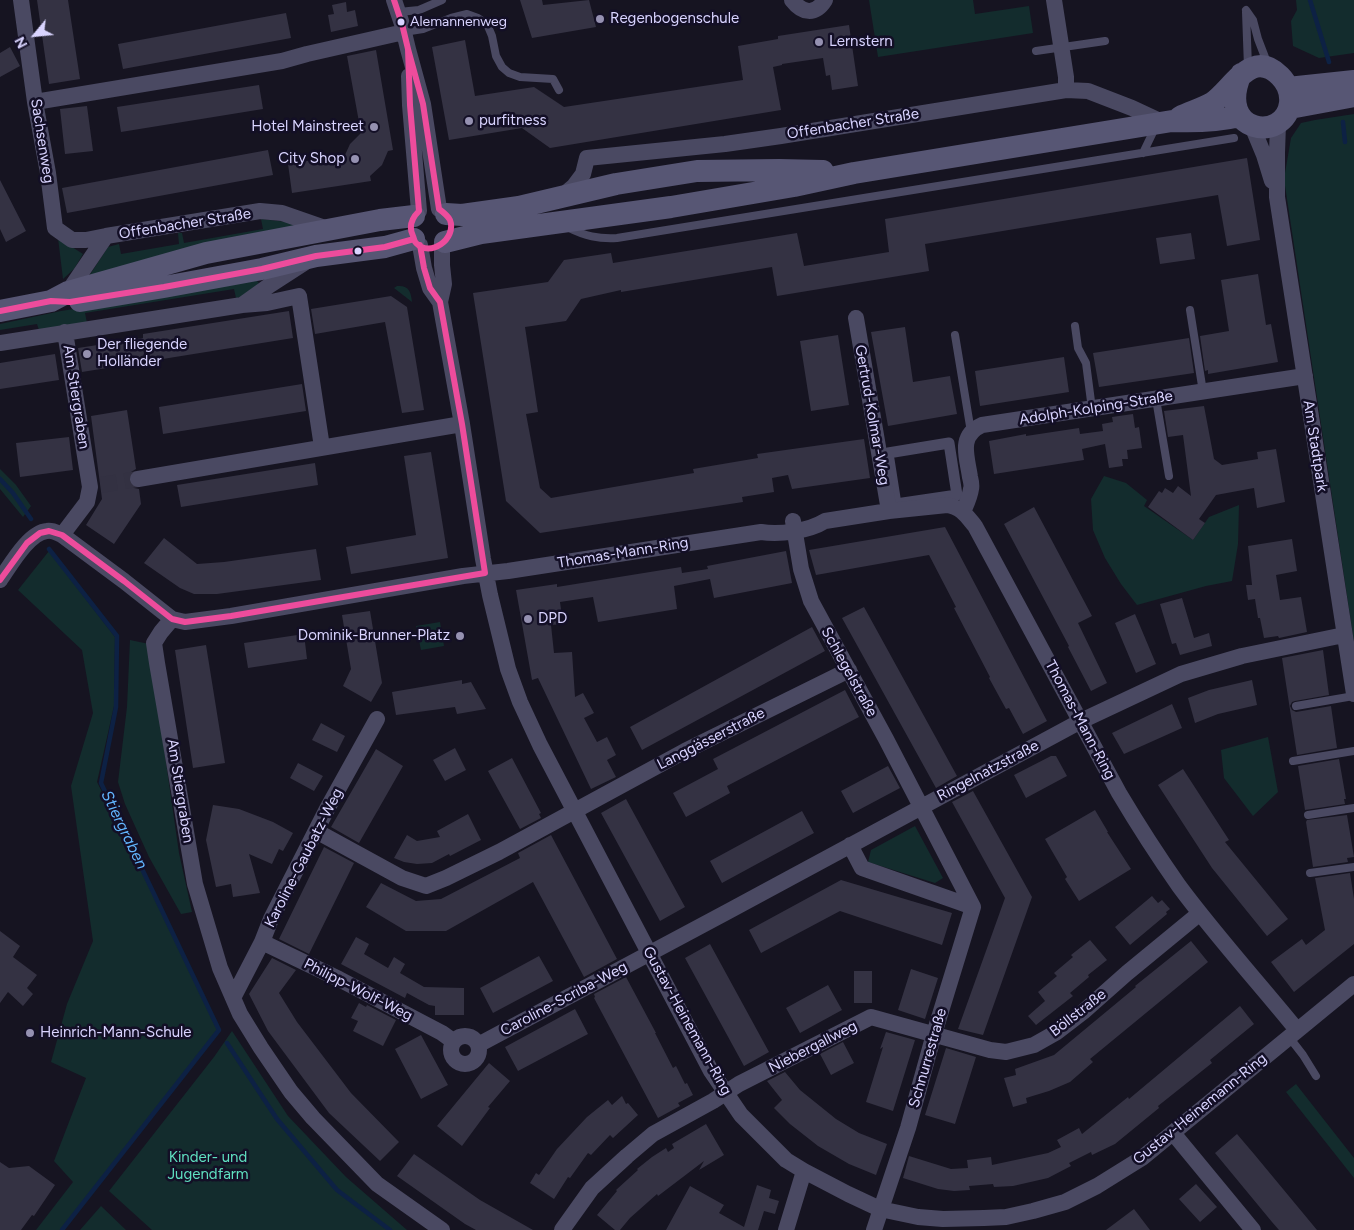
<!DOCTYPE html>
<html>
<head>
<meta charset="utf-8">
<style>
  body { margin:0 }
  #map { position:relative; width:1354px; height:1230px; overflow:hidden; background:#161421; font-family:Figtree,sans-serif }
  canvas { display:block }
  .north { position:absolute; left:10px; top:10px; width:50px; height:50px; -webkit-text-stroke:4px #130f26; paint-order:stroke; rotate:242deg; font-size:14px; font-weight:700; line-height:20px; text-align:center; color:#d9d4ff }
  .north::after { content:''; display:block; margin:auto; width:18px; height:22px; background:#d9d4ff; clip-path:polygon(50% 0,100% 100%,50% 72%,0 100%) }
</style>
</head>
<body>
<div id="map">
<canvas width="1354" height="1230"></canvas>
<div class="north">N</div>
</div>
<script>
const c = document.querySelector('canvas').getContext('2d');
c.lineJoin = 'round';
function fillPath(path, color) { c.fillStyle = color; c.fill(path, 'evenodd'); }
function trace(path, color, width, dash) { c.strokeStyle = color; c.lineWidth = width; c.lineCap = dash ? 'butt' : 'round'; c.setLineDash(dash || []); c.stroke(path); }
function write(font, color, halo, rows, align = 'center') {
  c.font = font + ' Figtree,sans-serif'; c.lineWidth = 5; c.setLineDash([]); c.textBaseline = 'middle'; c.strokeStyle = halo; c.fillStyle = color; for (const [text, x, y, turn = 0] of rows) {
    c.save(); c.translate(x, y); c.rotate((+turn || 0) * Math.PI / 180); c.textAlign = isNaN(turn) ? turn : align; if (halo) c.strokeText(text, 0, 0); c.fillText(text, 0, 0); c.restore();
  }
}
fillPath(new Path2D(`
  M869 0H973L975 14 1029 6 1033 33 878 57Z
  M1296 0H1354V53L1319 58 1293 46 1291 21 1297 10Z
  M1354 114V642L1284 179 1291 138 1301 123 1315 120Z
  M261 219 287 222 298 226 87 279 108 247 119 244 121 254 179 244 178 233H182L184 243 263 229Z
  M58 238 83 254 74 269 63 279Z
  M256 280 259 283 246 296 236 298 234 289 85 313 87 323 39 330 37 324 0 330V324L61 311Z
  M397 286C409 285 411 292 412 302L394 288Z
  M0 469 16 485 31 506 23 517 0 489Z
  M1104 476 1126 483 1147 500 1144 506 1193 540 1209 517 1239 505 1238 544 1232 581 1206 586 1137 605 1121 584 1105 558 1093 530 1091 499Z
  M49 551 115 637 114 706 97 782 159 905 219 1031 61 1230H36L73 1182 54 1161 86 1078 51 1062 67 1004 93 941 71 786 93 713 82 650 18 590Z
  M440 622 444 646 421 650 416 626Z
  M130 640 149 644 179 853 192 912 181 914 149 857 125 804 118 782 127 707Z
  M1268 737 1278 792 1253 816 1224 778 1221 750Z
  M915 826 943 878 935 883 868 862 871 850Z
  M232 1031 288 1116 346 1177 407 1230H152L109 1191 214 1057Z
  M1296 1084 1354 1158V1178L1286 1092Z
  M101 1206 126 1230H80Z`), '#132c2d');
trace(new Path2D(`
  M1310 0 1329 62
  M1343 122 1345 142
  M0 479 13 493 31 519
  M49 549 117 636 116 707 101 783 219 1030 62 1230
  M227 1043 277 1119 337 1190 390 1230`), '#0d2144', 4.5);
fillPath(new Path2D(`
  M37 0H68L80 79 49 84Z
  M520 0H542L543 5 589 0 596 27 532 38Z
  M346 2 347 12 355 10 358 26 331 32 328 15 334 14 332 5Z
  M286 13 291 38 123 69 118 44Z
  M849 25 858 86 832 90 830 75 826 76 823 58 782 64V65L773 67 781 110 550 148 522 128 449 140 432 47 465 40 475 96 534 87 564 107 743 80 738 46 778 39V36Z
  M10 47 20 66 0 77V53Z
  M376 50 393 150 388 151 382 165 370 176 371 181 292 193 288 164 345 155 350 144 361 133 347 56Z
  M259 85 263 109 121 132 117 107Z
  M87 106 93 151 65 154 60 109Z
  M268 150 273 175 67 213 62 188Z
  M1247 158 1260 240 1227 246 1218 195 925 244 929 271 777 296 772 267 621 292V290L581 299 566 321 525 327 538 412 526 414 540 488 551 498 694 473 693 469 758 458 757 454 864 439 870 478 792 489 788 475 772 478 774 492 742 497 743 502 540 533 506 501 473 293 548 282 564 260 611 253 613 263 797 233 804 266 889 252 885 219Z
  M0 180 26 231 6 242 0 229Z
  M1191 233 1195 259 1160 264 1156 238Z
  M1258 274 1266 325 1271 324 1278 362 1208 374V370L1205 371 1200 336 1229 331 1221 280Z
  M391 296 407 307 424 410 402 413 385 322 315 334 311 309Z
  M289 311 293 338 82 372 78 348 143 338V334Z
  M905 327 913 382 950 376 957 414 888 426 871 332Z
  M838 335 849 405 811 411 800 341Z
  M1189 338 1194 373 1099 387 1093 353Z
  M55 354 59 380 0 389V363Z
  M1064 357 1069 392 980 406 975 371Z
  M302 384 306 411 163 434 159 407Z
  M1204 406 1214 459 1222 465 1258 459 1257 452 1276 449 1285 502 1257 508 1254 488 1216 495 1199 519 1205 523 1193 540 1148 507 1159 491 1162 493 1165 488 1173 493 1178 486 1191 496 1183 435 1168 437 1164 411Z
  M127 410 136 469 131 472 129 475 128 480 131 486 134 488 139 489 141 504 114 544 86 525 102 499 91 416Z
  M1133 414 1135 428 1139 427 1142 448 1127 450 1128 459H1122L1123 466 1109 468 1105 444 1082 449 1084 460 994 474 989 441 1026 434V436L1079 428 1080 434 1103 431 1102 424 1113 422 1112 417Z
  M69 437 73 470 20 477 16 443Z
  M431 452 448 558 351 574 346 547 416 535 404 456Z
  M315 463 318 485 181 507 177 485Z
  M1034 507 1092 616 1078 623 1107 683 1091 691 1068 647 1069 646 1004 524Z
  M945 527 1047 721 1023 734 1009 708 1006 709 989 678 990 677 954 608 956 607 929 555 816 575 809 550Z
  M164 538 197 564 224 562 316 549 321 580 217 594H194L180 588 144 563Z
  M1292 539 1297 571 1276 575 1280 600 1301 597 1307 632 1279 638 1278 636 1264 638 1260 618H1258L1255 599 1248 600 1246 585H1252L1248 546Z
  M786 551 792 583 714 598 710 579 674 586 677 609 598 622 593 597 560 602 563 624 551 625 554 653 572 652 575 697 583 693 594 713 584 718 597 742 607 737 616 755 607 760 616 777 591 789 538 678 532 680 516 590 557 584V587L681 567 682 573 708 569 707 566Z
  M1182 598 1194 638 1209 633 1212 646 1180 655 1176 643 1172 644 1160 604Z
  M864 607 957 776 936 788 842 618Z
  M370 611 382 683 371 702 343 686 351 669 342 615Z
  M1135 614 1156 664 1136 673 1115 623Z
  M812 627 825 651 642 750 630 727Z
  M304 634 307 659 248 668 244 643Z
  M206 645 225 763 193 768 175 650Z
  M1323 650 1329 695 1295 701 1292 702 1290 706 1292 710 1296 712 1331 706 1337 748 1297 755 1282 658Z
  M462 680V684L471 682 486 709 457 714 455 707 396 715 392 692Z
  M1252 680 1257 705 1218 714 1195 723 1188 698 1209 690Z
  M845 690 859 717 727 786 730 793 686 817 673 793 718 769 713 759Z
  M1172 704 1182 728 1124 754 1112 733Z
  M321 723 345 736 337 752 312 740Z
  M455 748 466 770 445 781 433 760Z
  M376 749 403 766 359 843 331 827Z
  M1051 756H1056L1067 776 1026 798 1014 775Z
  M512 758 541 813 539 814 541 818 520 829 488 771Z
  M1339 759 1346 799H1344L1345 804 1305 810 1298 766Z
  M298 763 323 776 314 791 290 778Z
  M888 766 900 788 853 813 841 791Z
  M1183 769 1229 840 1225 842 1288 919 1267 936 1212 868 1158 785Z
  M973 791 1032 897 983 1035 958 1029 1005 898 952 802Z
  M626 799 685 907 660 921 601 813Z
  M213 805 239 809 273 822 293 833 283 851 279 849 272 864 249 854 260 893 233 897 231 884 216 887 206 840Z
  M1095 810 1108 832H1107L1131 869 1079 901 1065 879 1067 877 1045 839Z
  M802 811 814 833 722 883 710 861Z
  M468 814 481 840 450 856 449 854 432 863 417 864 404 862 394 858 407 835 417 841 440 837 437 831Z
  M1347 815 1354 857 1347 858 1348 862 1313 867 1306 822 1307 820Z
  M551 835 617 959 584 977 533 882 446 931H406L366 907 381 883 416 901 441 899 520 858 518 853Z
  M324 847 354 863 309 954 279 939Z
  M1350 873 1354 899V944L1294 992 1271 962 1302 939 1306 945 1325 930 1315 878Z
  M841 880 952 913 942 945 840 911 761 953 749 930Z
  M1152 896 1158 903 1162 900 1170 909 1166 912 1167 914 1130 945 1115 927Z
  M0 931 20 946 13 957 37 975 27 988 33 994 23 1006 8 992 0 1003Z
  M356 937 369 944 364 954 388 968 394 957 405 964 400 973 424 987 464 988V1015H435V1006L429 1005 407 993 405 998 341 964Z
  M1090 940 1107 960 1088 975 1089 977 1070 993 1073 996 1036 1025 1028 1016 1045 1001 1038 992 1057 976 1054 973 1073 957 1071 955Z
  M1191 941 1208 962 1090 1059 1093 1062 1070 1082 1049 1091 1026 1098 1027 1103 1013 1107 1004 1078 1016 1075 1015 1069 1054 1055 1136 987 1135 986Z
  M710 944 769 1052 744 1066 685 958Z
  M539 956 553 981 493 1013 480 988Z
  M272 958 296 970 279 993 297 1022 351 1093 399 1142 380 1161 329 1113 268 1031 249 994Z
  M911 969 938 978 925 1019 898 1010Z
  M854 971H872V1003H854Z
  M626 977 656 1033H655L673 1068 676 1066 685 1084 687 1083 693 1095 678 1103 680 1106 658 1118 594 998 595 997 594 994Z
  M828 985 842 1010 800 1033 786 1008Z
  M359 1003 366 1007 367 1005 396 1020 383 1046 353 1031 358 1021 351 1018Z
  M1240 1006 1254 1024 1210 1060 1212 1063 1158 1106 1159 1108 1115 1144 1092 1155 1091 1152 1069 1163 1071 1166 1048 1178 1013 1186 994 1187 993 1184 969 1186 970 1190 954 1191 938 1189 903 1178 909 1156 951 1169 968 1168 967 1160 991 1157 992 1165 1048 1153 1061 1147 1057 1140 1079 1128 1082 1134 1128 1097 1129 1099Z
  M575 1009 588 1034 518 1071 505 1047Z
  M886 1032 915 1040 893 1111 866 1102 883 1047 880 1049Z
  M421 1035 448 1085 421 1099 395 1049Z
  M843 1042 854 1063 831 1075 820 1054Z
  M946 1048 976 1057 955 1124 925 1115Z
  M489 1063 510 1081 488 1107 490 1108 462 1146 437 1126Z
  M785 1072 800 1090 836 1119 859 1133 887 1144 876 1175 849 1164 818 1146 790 1124 774 1108 782 1100 767 1081Z
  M622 1096 626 1104 628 1103 638 1115 613 1138 610 1135 591 1155 588 1153 570 1178 568 1177 554 1199 530 1183 536 1173 539 1175 557 1149 587 1117 608 1100 612 1105Z
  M706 1124 724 1155 699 1170 704 1161 658 1196 657 1194 630 1218 620 1230H615L597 1215 617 1191 616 1190 638 1170 637 1169 652 1157 666 1148 668 1152 674 1148 672 1144Z
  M1237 1134 1254 1154 1317 1230H1279L1272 1222 1215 1153Z
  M414 1154 480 1200 533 1230H476L465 1224 397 1176Z
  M0 1162 9 1168 29 1166 55 1185 34 1216 32 1215 21 1230H0Z
  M1196 1184 1217 1207 1200 1222 1179 1199Z
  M757 1185 771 1190 769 1198 779 1201 775 1214 764 1211 758 1230H666L690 1186 724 1205 719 1213 744 1227Z
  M1134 1209 1150 1230H1106Z`), '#343243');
trace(new Path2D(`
  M101 485 138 479`), '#333142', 16, [16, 8]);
trace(new Path2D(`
  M1246 10 1253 20 1258 39 1268 65
  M399 12 419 10 442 0
  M1246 12 1248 67
  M404 32 423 29 451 18 467 14 478 18 487 24 492 36 496 56 502 67 509 73 520 77 553 79 559 90
  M1036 51 1105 41
  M1143 153 1155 128
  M569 228C585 236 598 239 617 238L1234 138
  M1190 310 1203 392
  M1075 326 1078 348 1086 363 1092 409
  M955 335 971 432
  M1156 399 1169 476
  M1296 706 1354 696
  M1293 761 1354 751
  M1308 815 1354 808
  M1310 873 1354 867
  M1289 1037 1303 1055 1316 1076`), '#4a4962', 8);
trace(new Path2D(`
  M949 443 957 495 896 504 888 453Z`), '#4a4962', 11);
trace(new Path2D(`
  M21 0 35 102 48 173 55 228 72 240H86L106 236
  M394 0 402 24 408 49 423 104 439 209
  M792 0C802 13 815 16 825 0
  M1054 0 1066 77V90
  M409 76 410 105 419 211
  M35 102 282 61 307 54 404 32
  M1278 124 1277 153V197L1354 694
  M1252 126 1264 155 1272 181
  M561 197 574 186 583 174 587 158 725 144 781 136 1066 90 1088 91 1132 108 1162 122
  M420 245 424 268 430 288 440 302
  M442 245V265L444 284 440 302 462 424 483 559 490 595 508 669 520 702 540 745 711 1071 741 1115 786 1160 804 1171 848 1194 880 1209 918 1217 943 1219 984 1218 1006 1217 1033 1211 1065 1202 1097 1186 1142 1158 1354 984
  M68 292 106 236 260 211 282 213 328 229
  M242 305 270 285 304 263
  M856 318 889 511
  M0 343 242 305 267 303 299 296 322 447
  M138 479 462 424
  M963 512C966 505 970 497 971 489 972 486 971 481 970 477 967 456 958 436 982 425L1305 376
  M793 521 801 569 811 601 886 739 973 907 934 1034 908 1128 874 1230
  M62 535 87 502 90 487 65 332
  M0 580C10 566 29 532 47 531 53 530 57 533 62 535L124 581 172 619 185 622 231 616 463 576 508 571 761 532C780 535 809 531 825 521L889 511 947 505C962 508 965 514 975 526L1119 793C1138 825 1158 856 1179 886 1216 936 1258 982 1297 1030
  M172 619 161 632 154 643 157 663 195 884 220 968 240 1014 261 1048 291 1092 313 1118 377 1184 442 1230
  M316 831 402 878 426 886 446 878 499 852 685 751 849 670
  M850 845 862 868 973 907
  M262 942 339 979 442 1033 453 1041
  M233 998 262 942 271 919 327 809 377 719
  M451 1050a14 14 0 1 1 28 0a14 14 0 1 1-28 0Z
  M478 1045 727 912 1081 721 1181 674 1242 656 1344 635
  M1173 1133 1253 1230
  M562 1230 592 1188 627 1156 653 1134 713 1101 739 1084 871 1017 990 1050 1006 1052 1034 1045 1057 1032 1083 1012 1127 973 1200 913
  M786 1230 804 1171`), '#4a4962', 16);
trace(new Path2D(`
  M1288 88 1354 81
  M1290 108 1354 96
  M1180 117C1190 112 1202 109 1212 103 1232 90 1251 47 1280 76 1287 83 1291 93 1290 103 1285 143 1215 134 1241 74
  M446 214 462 215 519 207 616 184 697 171 779 170 823 171
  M445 242 481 233 671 207 794 186 854 173 1172 121C1195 122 1218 121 1240 116
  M80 301 164 287 262 269 316 256 385 247 414 239
  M0 311 51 301 68 292 206 253 380 220 414 216`), '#575674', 22);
trace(new Path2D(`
  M394 0 402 24 408 49
  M408 49 423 104 439 209C443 212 448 216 450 220 457 239 430 258 416 243 414 241 414 238 413 236 408 226 412 218 419 211L410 105Z
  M0 311 51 301 70 302 164 287 262 269 316 256 385 247 414 239
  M0 580 27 543 40 533 49 531 62 535 124 581 172 619 185 622 231 616 485 573 462 424 440 302 430 288 424 268 420 245`), '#ed4c9c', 6);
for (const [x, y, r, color] of [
  [600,19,5,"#9591b1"],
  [401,22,4.5,"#d9d4ff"],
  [819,42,5,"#9591b1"],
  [469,121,5,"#9591b1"],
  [374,127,5,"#9591b1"],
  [355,159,5,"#9591b1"],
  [358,251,4.5,"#d9d4ff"],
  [87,354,5,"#9591b1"],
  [528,619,5,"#9591b1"],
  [460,636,5,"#9591b1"],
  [30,1033,5,"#9591b1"]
]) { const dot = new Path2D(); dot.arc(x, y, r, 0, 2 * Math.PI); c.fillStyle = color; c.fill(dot); trace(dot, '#130f26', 2); }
write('14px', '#d9d4ff', '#130f26', [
  ["Alemannenweg",410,22]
], 'left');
write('15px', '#d9d4ff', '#130f26', [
  ["Regenbogenschule",610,19],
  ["Lernstern",829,42],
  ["purfitness",479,121],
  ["Hotel Mainstreet",364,127,"right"],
  ["City Shop",345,159,"right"],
  ["Der fliegende",97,345],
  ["Holländer",97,362],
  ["DPD",538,619],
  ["Dominik-Brunner-Platz",450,636,"right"],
  ["Heinrich-Mann-Schule",40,1033]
], 'left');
write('15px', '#d9d4ff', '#130f26', [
  ["Offenbacher Straße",853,124,-9],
  ["Sachsenweg",42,141,81],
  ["Offenbacher Straße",185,224,-9],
  ["Am Stiergraben",76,397,81],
  ["Adolph-Kolping-Straße",1096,408,-9],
  ["Gertrud-Kolmar-Weg",872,415,80],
  ["Am Stadtpark",1315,446,81],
  ["Thomas-Mann-Ring",623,553,-9],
  ["Schlegelstraße",849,672,61],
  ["Thomas-Mann-Ring",1080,720,62],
  ["Langgässerstraße",711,739,-27],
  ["Ringelnatzstraße",988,771,-28],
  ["Am Stiergraben",180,791,81],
  ["Karoline-Gaubatz-Weg",304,858,-63],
  ["Philipp-Wolf-Weg",358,990,27],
  ["Caroline-Scriba-Weg",564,999,-28],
  ["Böllstraße",1078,1013,-38],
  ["Gustav-Heinemann-Ring",687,1021,61],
  ["Niebergallweg",813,1047,-27],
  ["Schnurrestraße",928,1058,-74],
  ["Gustav-Heinemann-Ring",1200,1109,-39]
]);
write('15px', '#5fe0c0', '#130f26', [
  ["Kinder- und",208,1158],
  ["Jugendfarm",208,1175]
]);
write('italic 16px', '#62b6ff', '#130f26', [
  ["Stiergraben",124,830,64]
]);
</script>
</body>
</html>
